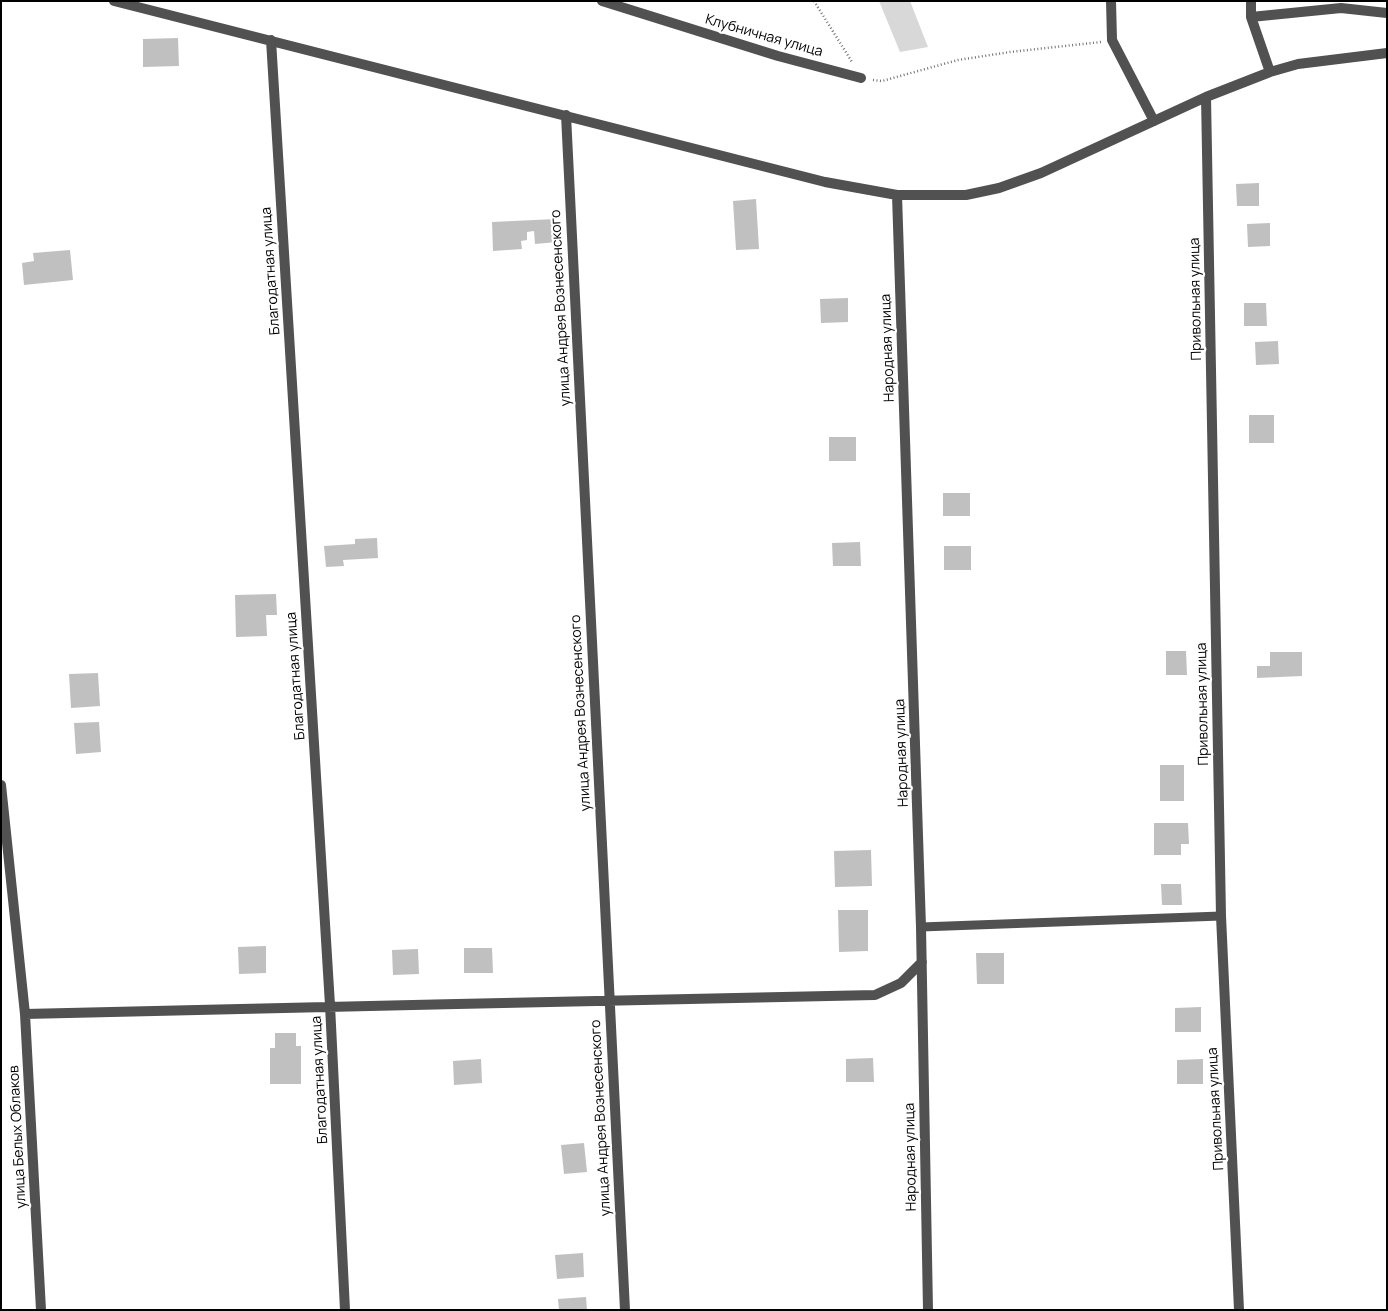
<!DOCTYPE html>
<html>
<head>
<meta charset="utf-8">
<style>
  body { margin:0 }
  #map { position:relative; width:1388px; height:1311px; overflow:hidden; background:#fff; font-family:Manrope,sans-serif }
  canvas { display:block }
  .frame { position:absolute; inset:0; border:2px solid #000; pointer-events:none }
</style>
</head>
<body>
<div id="map">
<canvas width="1388" height="1311"></canvas>
<div class="frame"></div>
</div>
<script>
const c = document.querySelector('canvas').getContext('2d');
c.lineJoin = 'round';
function fillPath(path, color) { c.fillStyle = color; c.fill(path, 'evenodd'); }
function trace(path, color, width, dash) { c.strokeStyle = color; c.lineWidth = width; c.lineCap = dash ? 'butt' : 'round'; c.setLineDash(dash || []); c.stroke(path); }
function write(font, color, halo, rows, align = 'center') {
  c.font = font + ' Manrope,sans-serif'; c.lineWidth = 4.5; c.setLineDash([]); c.textBaseline = 'middle'; c.strokeStyle = halo; c.fillStyle = color; for (const [text, x, y, turn = 0] of rows) {
    c.save(); c.translate(x, y); c.rotate((+turn || 0) * Math.PI / 180); c.textAlign = isNaN(turn) ? turn : align; if (halo) c.strokeText(text, 0, 0); c.fillText(text, 0, 0); c.restore();
  }
}
fillPath(new Path2D(`
  M879 1H910L928 47 900 52Z`), '#d8d8d8');
fillPath(new Path2D(`
  M178 38 179 66 143 67V39Z
  M1259 183V206H1237L1236 184Z
  M756 199 759 249 736 250 733 201Z
  M556 219 557 242 535 244 534 231 527 232V240L521 241 522 249 493 251 492 222Z
  M1270 223V246L1248 247 1247 224Z
  M70 250 73 280 24 285 22 263 34 261 33 253Z
  M848 298V322L821 323 820 299Z
  M1244 303H1266L1267 326H1244Z
  M1278 341 1279 364 1256 365 1255 342Z
  M1249 415H1274V443H1249Z
  M829 437H856V461H829Z
  M943 493H970V516H943Z
  M377 538 378 558 343 560 344 566 326 567 324 546 355 544V539Z
  M860 542 861 566H833L832 543Z
  M944 546H971V570H944Z
  M276 594 277 615H266L267 636 236 637 235 595Z
  M1166 651H1186L1187 675H1166Z
  M1270 652H1302V676L1257 678V666H1270Z
  M98 673 100 706 71 708 69 674Z
  M99 722 101 752 76 754 74 723Z
  M1160 765H1184V801H1160Z
  M1154 823H1188L1189 844H1181V855H1154Z
  M871 850 872 886 835 887 834 851Z
  M1161 884H1181L1182 905H1162Z
  M838 910H868V951L839 952Z
  M266 946V973L239 974 238 947Z
  M464 948H492L493 973H464Z
  M418 949 419 974 393 975 392 950Z
  M976 953H1004V984H977Z
  M1201 1007V1032H1175V1008Z
  M275 1033H296V1046H301V1084H270V1048H275Z
  M873 1058 874 1082H846V1059Z
  M481 1059 482 1083 454 1085 453 1061Z
  M1203 1059V1084H1177V1060Z
  M584 1143 587 1172 564 1174 561 1145Z
  M583 1253 584 1277 557 1279 555 1255Z
  M586 1297 587 1310H559L558 1299Z`), '#c0c0c0');
trace(new Path2D(`
  M814 1 852 62
  M873 80 882 81 958 60 1010 52 1101 42`), '#737373', 2.5, [1, 2.5]);
trace(new Path2D(`
  M921 927 1221 916`), '#515151', 9);
trace(new Path2D(`
  M114 1 825 182 897 195H966L999 188 1041 173 1206 97 1270 72 1298 64 1387 53
  M602 1 778 56 861 78
  M1111 1 1112 40 1154 121
  M1251 1V17L1270 72
  M1251 17 1341 8 1387 13
  M271 40 330 1005 345 1310
  M1206 97 1221 916 1239 1310
  M566 115 625 1310
  M897 195 921 927 928 1310
  M1 785 25 1014 41 1310
  M25 1014C308 1006 592 1002 875 995L901 983 922 962`), '#515151', 10);
write('14px', '#000', '#fff', [
  ["Клубничная улица",764,36,16],
  ["Благодатная улица",271,271,-94],
  ["Привольная улица",1196,299,-91],
  ["улица Андрея Вознесенского",561,308,-93],
  ["Народная улица",888,348,-92],
  ["Благодатная улица",296,676,-94],
  ["Привольная улица",1203,704,-91],
  ["улица Андрея Вознесенского",581,713,-93],
  ["Народная улица",902,753,-92],
  ["Благодатная улица",320,1080,-93],
  ["Привольная улица",1216,1109,-93],
  ["улица Андрея Вознесенского",601,1118,-93],
  ["улица Белых Облаков",18,1137,-93],
  ["Народная улица",911,1157,-91]
]);
</script>
</body>
</html>
